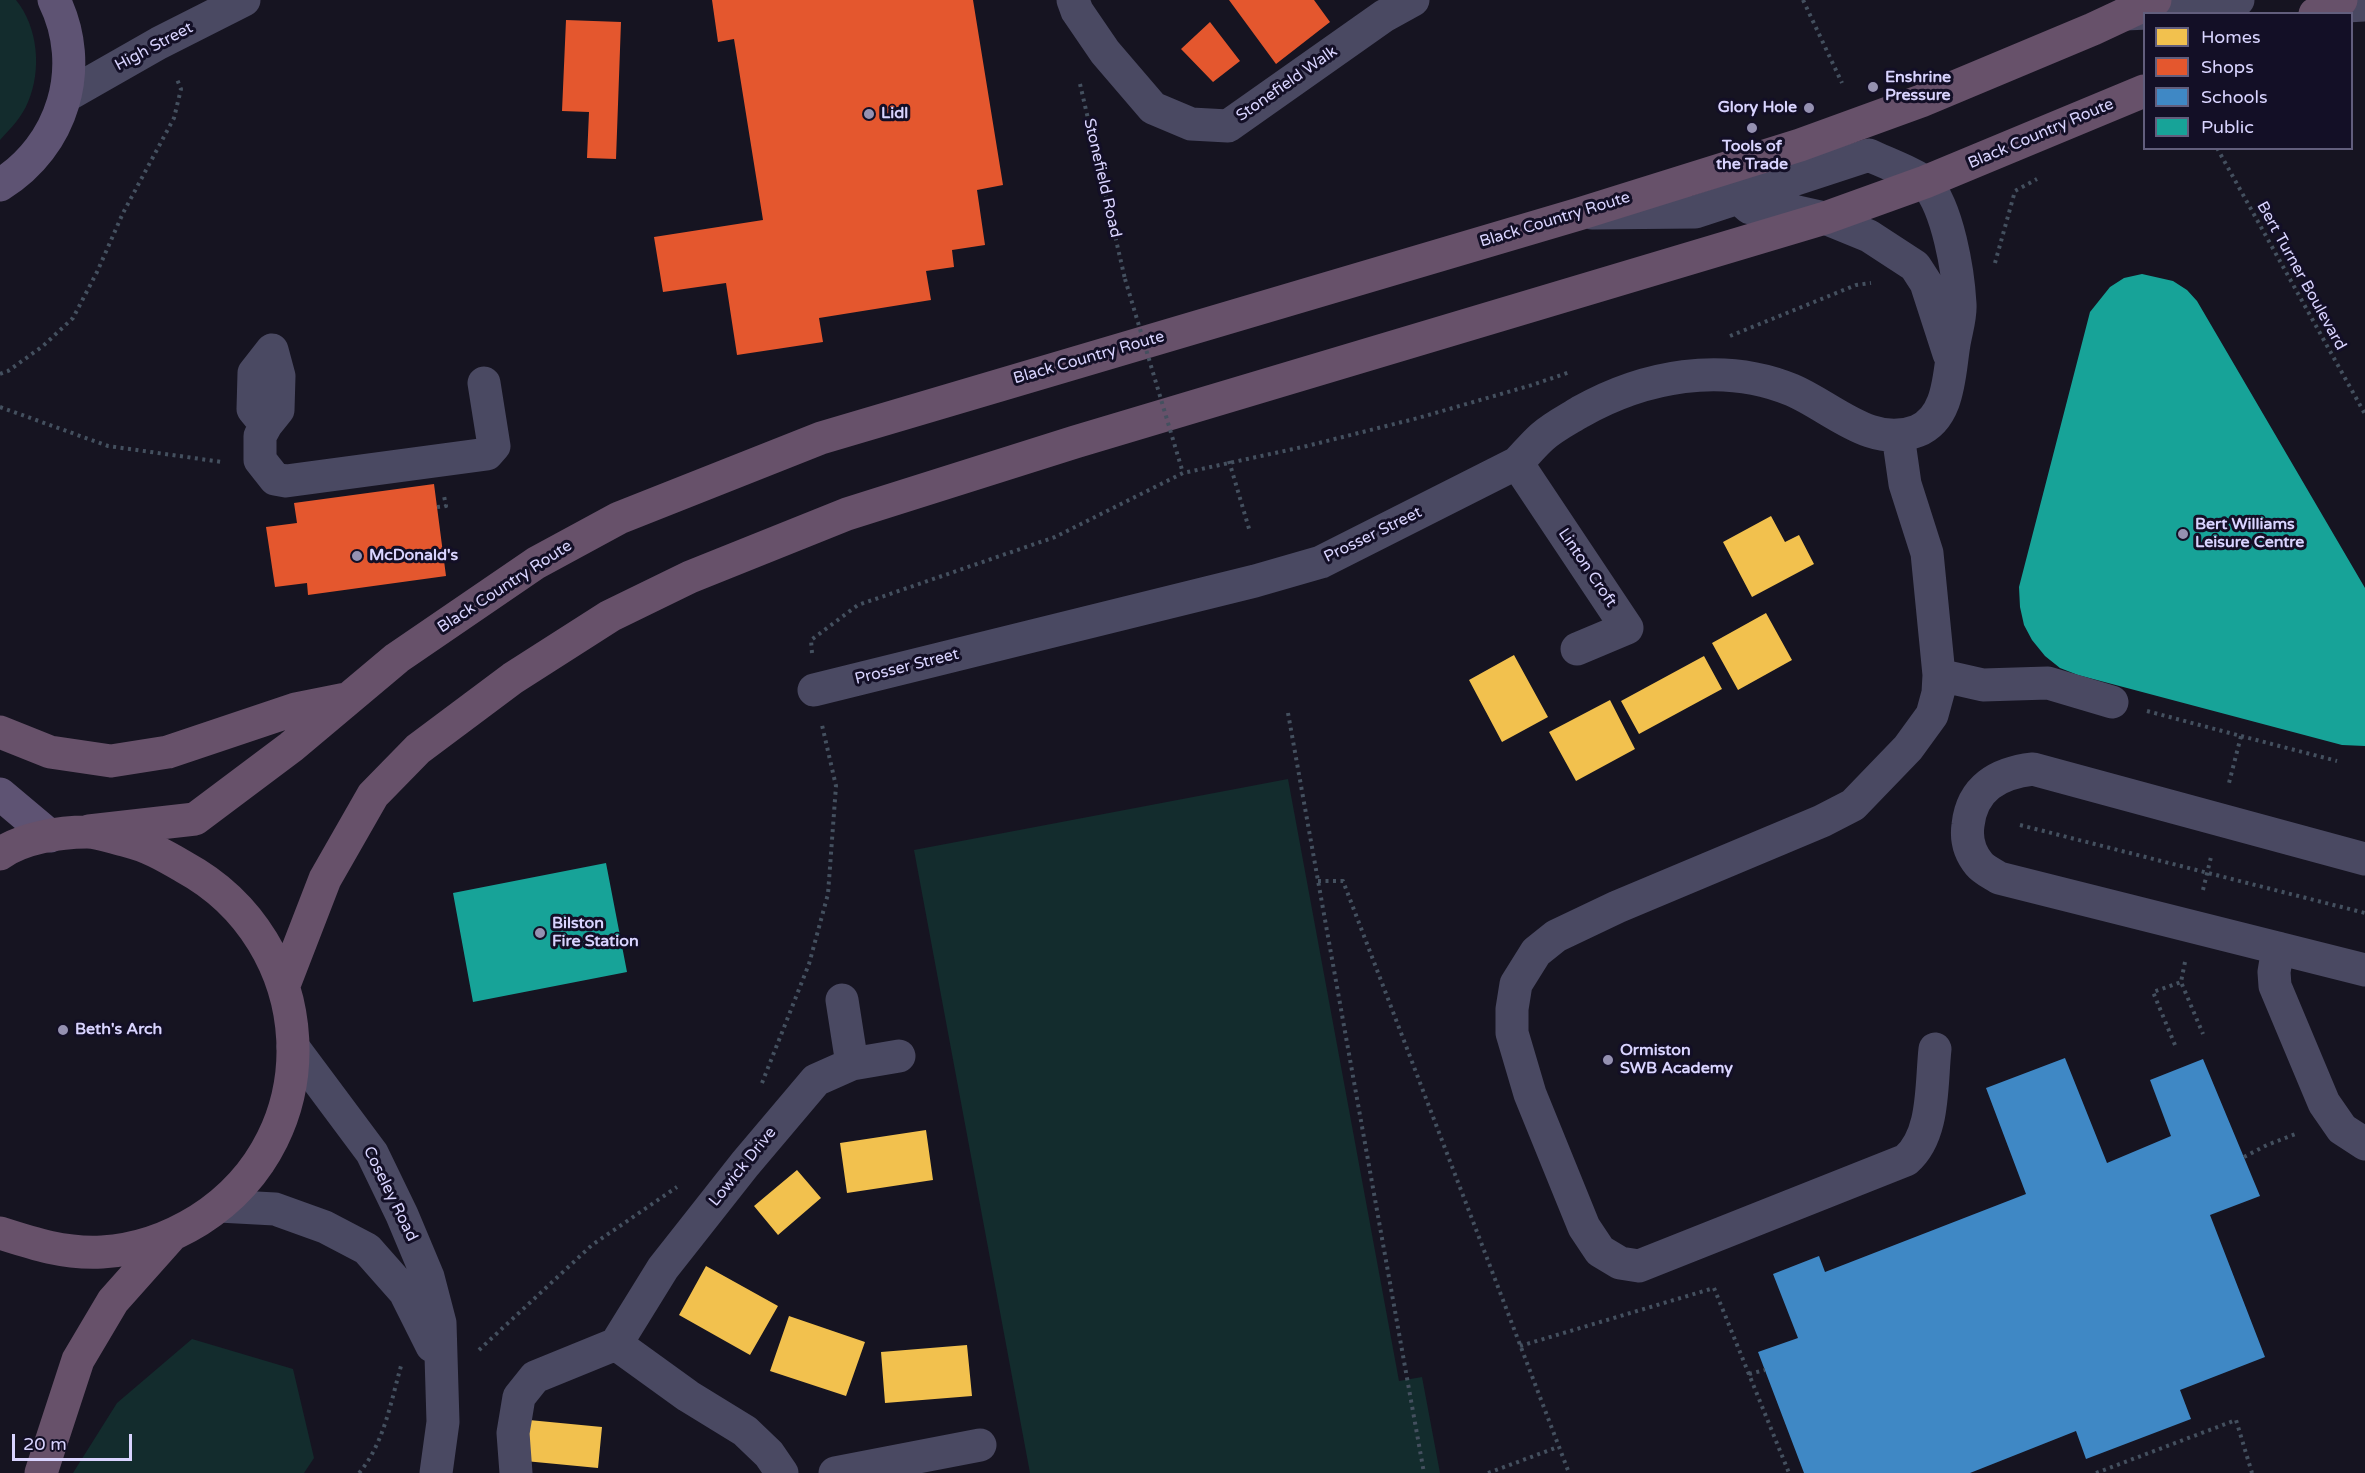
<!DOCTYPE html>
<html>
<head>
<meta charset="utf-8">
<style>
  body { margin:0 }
  #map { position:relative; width:2365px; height:1473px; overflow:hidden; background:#161421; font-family:"Varela Round",sans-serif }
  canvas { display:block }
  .legend { position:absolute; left:2143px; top:12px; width:210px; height:138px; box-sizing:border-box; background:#130f26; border:2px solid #625e7d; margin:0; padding:8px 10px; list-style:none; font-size:18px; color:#d9d4ff }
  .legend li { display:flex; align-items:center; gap:12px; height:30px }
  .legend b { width:30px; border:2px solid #625e7d }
  .scale { position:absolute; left:12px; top:1434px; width:120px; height:27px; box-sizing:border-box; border:3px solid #d9d4ff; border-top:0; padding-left:8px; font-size:18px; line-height:21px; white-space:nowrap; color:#d9d4ff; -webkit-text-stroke:4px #130f26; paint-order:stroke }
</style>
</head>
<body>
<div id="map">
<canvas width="2365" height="1473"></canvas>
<ul class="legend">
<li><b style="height:16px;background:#f2c14e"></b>Homes</li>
<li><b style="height:16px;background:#e4572e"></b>Shops</li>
<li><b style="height:16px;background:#3f88c5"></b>Schools</li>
<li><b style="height:16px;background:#17a398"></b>Public</li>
</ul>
<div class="scale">20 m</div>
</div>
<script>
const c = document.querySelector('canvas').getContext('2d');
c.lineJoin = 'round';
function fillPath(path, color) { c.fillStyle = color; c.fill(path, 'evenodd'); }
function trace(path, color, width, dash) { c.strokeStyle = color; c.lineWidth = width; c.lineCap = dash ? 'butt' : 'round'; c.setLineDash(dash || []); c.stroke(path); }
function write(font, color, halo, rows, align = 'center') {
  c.font = font + ' "Varela Round",sans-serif'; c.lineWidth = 6; c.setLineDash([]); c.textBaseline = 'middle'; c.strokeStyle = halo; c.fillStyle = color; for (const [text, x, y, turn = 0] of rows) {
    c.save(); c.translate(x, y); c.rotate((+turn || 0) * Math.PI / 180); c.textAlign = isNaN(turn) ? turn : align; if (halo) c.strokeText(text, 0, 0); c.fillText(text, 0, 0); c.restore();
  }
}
fillPath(new Path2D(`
  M0 0H16C38 27 42 70 28 102 22 117 11 128 0 140Z
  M1288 779 1399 1381 1422 1377 1440 1473H1030L914 850Z
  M192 1339 293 1369 314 1458 304 1473H73L117 1403Z`), '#132c2d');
fillPath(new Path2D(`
  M1771 516 1785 542 1799 535 1814 564 1752 597 1723 542Z
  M1766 613 1792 660 1738 690 1712 643Z
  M1514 655 1548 717 1502 742 1469 680Z
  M1704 656 1722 689 1639 734 1621 701Z
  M1610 700 1635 749 1576 781 1549 732Z
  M926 1130 933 1180 847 1193 840 1143Z
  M797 1170 821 1198 778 1235 754 1206Z
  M706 1266 778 1306 750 1355 679 1315Z
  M789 1316 865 1342 846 1396 770 1371Z
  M967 1345 972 1396 885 1403 881 1352Z
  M529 1420 602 1427 598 1468 525 1461Z`), '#f2c14e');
fillPath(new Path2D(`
  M712 0H973L1003 185 977 190 985 245 952 250 954 267 926 271 931 300 819 318 823 342 737 355 726 283 663 292 654 237 763 220 734 39 718 42Z
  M1229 0H1314L1330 22 1276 64Z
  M566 20 621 22 616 159 587 158 589 112 562 111Z
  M1210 22 1240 61 1213 82 1181 49Z
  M434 484 446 576 308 595 307 583 275 587 266 527 297 523 294 503Z`), '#e4572e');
fillPath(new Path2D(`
  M2065 1058 2107 1163 2171 1136 2150 1080 2203 1059 2260 1196 2210 1215 2265 1357 2180 1390 2191 1419 2086 1459 2076 1431 1970 1473H1804L1758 1352 1798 1338 1773 1274 1819 1256 1825 1272 2026 1194 1986 1088Z`), '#3f88c5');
fillPath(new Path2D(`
  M2142 274 2173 281 2187 290 2197 301 2365 588V746L2342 745 2078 675 2060 668 2045 656 2032 640 2024 625 2020 607 2019 587 2090 312 2110 287 2124 278Z
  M606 863 627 972 473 1002 453 893Z`), '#17a398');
trace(new Path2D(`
  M1803 0 1842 83
  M1080 84 1125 279
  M2217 148 2365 414
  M1995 263 2015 191 2037 179
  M1730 336 1856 285 1871 283
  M0 374 8 371 43 346 73 318 97 272 123 213 174 118 181 89 176 77
  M0 407 108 446 222 462
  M1229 461 1250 532
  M437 507 446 506 444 496
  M812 653 811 640 858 605 1055 537 1183 473 1307 446 1418 418 1532 385 1570 372
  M2147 711 2241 736 2229 783
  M1288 713 1424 1473
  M2241 736 2337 761
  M2020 825 2365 913
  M1318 881H1343L1569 1473
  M2203 890 2211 857
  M2185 962 2181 982 2203 1034
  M2175 1045 2153 992 2181 982
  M762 1083 809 964 828 894 836 786 822 725
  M2244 1157 2267 1145 2298 1133
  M1520 1346 1714 1288 1789 1473
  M479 1350 592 1245 677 1187
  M1749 1374 1765 1370
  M359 1473C384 1444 391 1401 401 1366
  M1488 1473 1558 1447
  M2096 1473 2236 1420 2252 1473`), '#44505f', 4, [3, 4.5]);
trace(new Path2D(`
  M1073 0 1077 11 1105 52 1153 108 1191 124 1228 126 1384 16 1413 0
  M2329 7 2365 5
  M2125 14 2218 10 2238 0
  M66 96 159 43 244 0
  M1735 195 1750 208 1798 212 1825 218 1869 236 1915 266 1926 283 1949 354
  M272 350 254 373 253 409 266 425 260 436V460L275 479 286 481 487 454 494 446 484 383
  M266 425 278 410 279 376 272 350
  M1898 435 1905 484 1927 553 1939 675 1938 693 1932 715 1908 748 1853 805 1822 821 1617 907 1556 936 1536 952 1516 984 1512 1009V1033L1530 1094 1584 1227 1600 1251 1620 1263 1639 1266 1906 1160C1935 1135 1931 1085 1935 1049
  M1517 463 1627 628 1577 649
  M1939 675 1983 685 2048 683 2112 702
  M814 690 1255 581 1321 562 1517 463C1525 455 1533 445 1542 437 1553 427 1567 420 1580 412 1644 376 1722 361 1792 390 1832 407 1871 449 1917 431 1950 418 1949 373 1954 344 1956 331 1961 317 1960 304 1958 270 1948 209 1926 183 1918 175 1881 161 1869 155L1695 212 1592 213
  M2365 859 2033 769C1998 773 1972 788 1968 825 1966 839 1970 853 1979 864 1984 870 1993 874 1999 878L2365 970
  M2278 948 2274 972 2275 986 2324 1103 2342 1129 2365 1144
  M293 1047 372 1153 402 1215 428 1277 440 1323 443 1422 436 1473
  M852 1064 899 1056
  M219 1206 275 1209 325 1227 367 1249 405 1292 432 1346
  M516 1473 513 1433 519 1397 535 1377 616 1344
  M782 1473 769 1454 745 1431 688 1396 616 1344 663 1268 745 1164 816 1080 852 1064 842 1000
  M835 1473 980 1445`), '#4a4962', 33);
trace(new Path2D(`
  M0 185C63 146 87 67 54 0
  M0 794 50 836`), '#5e5373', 33);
trace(new Path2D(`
  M2315 14 2341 0
  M0 732 50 752 111 761 168 752 296 709 346 699
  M89 831 195 819 291 747 397 658 536 563 619 518 821 438 1579 214 1800 145 1921 101 2093 29 2155 0
  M0 854C22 838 60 832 87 832 99 832 114 838 127 841 148 846 165 856 184 867 320 941 333 1135 199 1220 170 1238 137 1250 102 1252 65 1254 34 1244 0 1233
  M284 985 325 879 373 795 418 749 513 678 610 616 690 577 847 514 1075 442 1825 218 1925 182 2144 91
  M41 1473 78 1360 113 1301 170 1237`), '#67516a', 33);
trace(new Path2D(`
  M1125 279 1183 473`), '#44505f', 4, [3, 4.5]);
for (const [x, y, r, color] of [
  [1873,87,6,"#9591b1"],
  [1809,108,6,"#9591b1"],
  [869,114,6,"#9591b1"],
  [1752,128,6,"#9591b1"],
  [2183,534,6,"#9591b1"],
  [357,556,6,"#9591b1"],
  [540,933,6,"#9591b1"],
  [63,1030,6,"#9591b1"],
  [1608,1060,6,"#9591b1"]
]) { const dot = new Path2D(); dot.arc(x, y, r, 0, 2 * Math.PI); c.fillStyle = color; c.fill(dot); trace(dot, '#130f26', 2); }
write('16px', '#d9d4ff', '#130f26', [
  ["High Street",154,47,-28],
  ["Stonefield Walk",1287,84,-35],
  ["Black Country Route",2041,134,-23],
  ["Stonefield Road",1102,178,77],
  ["Black Country Route",1555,220,-17],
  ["Bert Turner Boulevard",2301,276,61],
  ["Black Country Route",1089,358,-16],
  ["Prosser Street",1373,535,-26],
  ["Linton Croft",1587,568,56],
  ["Black Country Route",505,587,-33],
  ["Prosser Street",907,667,-14],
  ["Lowick Drive",743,1167,-51],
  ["Coseley Road",390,1194,64]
]);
write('bold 16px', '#d9d4ff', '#130f26', [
  ["Enshrine",1885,78],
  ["Pressure",1885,96],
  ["Glory Hole",1797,108,"right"],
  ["Lidl",881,114],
  ["Tools of",1752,147,"center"],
  ["the Trade",1752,165,"center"],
  ["Bert Williams",2195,525],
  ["Leisure Centre",2195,543],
  ["McDonald's",369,556],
  ["Bilston",552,924],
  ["Fire Station",552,942],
  ["Beth's Arch",75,1030],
  ["Ormiston",1620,1051],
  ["SWB Academy",1620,1069]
], 'left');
</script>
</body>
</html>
